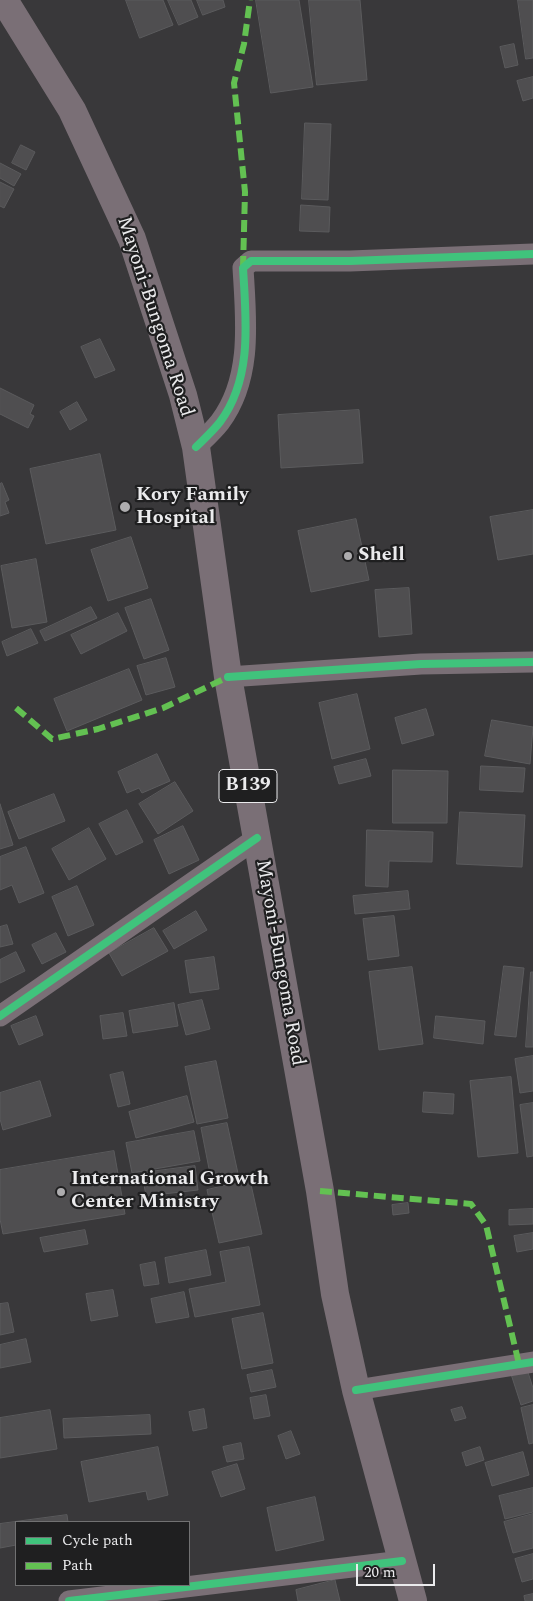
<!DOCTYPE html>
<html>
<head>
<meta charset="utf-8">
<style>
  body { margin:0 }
  #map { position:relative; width:533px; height:1601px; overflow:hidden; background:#39383a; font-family:Spectral,serif }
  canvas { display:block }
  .legend { position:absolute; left:15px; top:1521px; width:175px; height:65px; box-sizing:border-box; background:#1f1f20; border:1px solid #717172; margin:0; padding:6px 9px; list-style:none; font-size:15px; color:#ebebed }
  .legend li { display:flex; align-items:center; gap:10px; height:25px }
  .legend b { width:25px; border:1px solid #717172 }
  .scale { position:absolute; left:356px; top:1564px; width:79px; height:22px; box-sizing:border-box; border:2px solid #ebebed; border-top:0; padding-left:6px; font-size:15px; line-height:18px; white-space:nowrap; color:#ebebed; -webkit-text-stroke:4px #1f1f20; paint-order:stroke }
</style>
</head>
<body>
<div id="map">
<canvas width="533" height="1601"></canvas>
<ul class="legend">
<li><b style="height:6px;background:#40c37c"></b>Cycle path</li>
<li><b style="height:6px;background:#63c152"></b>Path</li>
</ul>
<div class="scale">20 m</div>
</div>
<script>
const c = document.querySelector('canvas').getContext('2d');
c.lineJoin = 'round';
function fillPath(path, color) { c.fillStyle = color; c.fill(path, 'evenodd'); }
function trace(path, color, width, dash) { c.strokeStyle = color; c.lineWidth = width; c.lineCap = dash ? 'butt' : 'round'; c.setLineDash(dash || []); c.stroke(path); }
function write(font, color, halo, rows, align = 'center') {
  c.font = font + ' Spectral,serif'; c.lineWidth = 4.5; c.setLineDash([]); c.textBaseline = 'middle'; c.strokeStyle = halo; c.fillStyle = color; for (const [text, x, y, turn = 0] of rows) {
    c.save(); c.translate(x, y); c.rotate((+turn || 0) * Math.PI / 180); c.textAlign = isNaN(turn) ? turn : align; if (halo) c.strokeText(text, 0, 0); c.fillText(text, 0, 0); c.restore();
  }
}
const building = new Path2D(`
  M126 0H163L173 25 140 38Z
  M168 0H191L198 17 179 25Z
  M197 0H223L225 7 203 15Z
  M256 0H299L313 87 271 93Z
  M309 0H360L367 80 317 85Z
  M518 0H533V58L526 59Z
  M514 44 518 65 505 68 500 47Z
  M533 77V98L523 101 517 81Z
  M305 123 331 124 328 200 302 199Z
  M21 145 35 152 26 170 12 163Z
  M0 163 21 174 14 186 0 178Z
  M0 182 14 189 4 208 0 206Z
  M301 205 330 207 329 232 300 231Z
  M100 339 115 370 95 378 81 347Z
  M0 388 34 405 30 414 34 416 28 428 0 414Z
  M77 402 87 420 70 430 60 412Z
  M359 410 363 463 281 468 278 415Z
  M100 454 116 530 46 544 30 469Z
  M2 483 9 500 5 502 9 513 0 516V484Z
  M533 510V554L498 560 490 517Z
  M356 519 369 580 311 592 298 531Z
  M131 537 148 588 108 601 91 550Z
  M36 559 47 622 12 628 1 566Z
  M409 588 412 634 379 637 375 590Z
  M151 599 169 650 144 659 125 608Z
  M91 607 97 618 45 641 40 631Z
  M118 613 127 631 81 654 71 635Z
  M31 629 38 643 7 656 2 642Z
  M166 658 175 687 146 695 137 666Z
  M129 669 142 700 67 731 54 699Z
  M357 694 370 749 332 759 319 703Z
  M426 709 434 735 402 744 395 718Z
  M492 720 533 727 530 764 485 756Z
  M157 754 170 781 142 793 139 788 127 793 118 772Z
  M366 759 371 776 339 784 334 767Z
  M481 766 525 768 523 792 480 790Z
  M393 770 448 771 447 823H393Z
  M175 782 193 811 158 834 139 804Z
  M54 794 65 821 19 839 8 812Z
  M0 804 13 845 0 849Z
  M127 810 143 842 116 855 99 824Z
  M460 812 525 815 522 867 457 864Z
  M183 826 199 860 169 874 154 840Z
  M89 828 106 859 69 880 52 849Z
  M367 830 433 832 432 862 389 861 388 887 366 886Z
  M26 847 44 893 19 903 12 885 0 890V857Z
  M77 886 94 925 68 936 52 897Z
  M408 891 410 909 355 914 353 896Z
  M196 911 207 930 174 949 163 931Z
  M394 916 399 956 368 960 363 919Z
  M7 925 13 944 0 947V927Z
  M154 928 168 951 122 976 109 953Z
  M56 933 66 952 42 964 32 945Z
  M16 952 25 971 0 983V960Z
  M214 957 219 989 190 993 185 961Z
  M504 966 524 968 516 1037 495 1035Z
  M412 967 423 1044 379 1050 369 972Z
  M531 972H533V1047H526Z
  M202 1000 210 1029 186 1035 178 1005Z
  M174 1003 178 1026 133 1033 129 1011Z
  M123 1013 127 1036 103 1039 100 1016Z
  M36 1016 43 1035 19 1045 11 1026Z
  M436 1016 485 1021 483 1044 434 1038Z
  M533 1056V1091L520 1093 515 1059Z
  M216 1061 228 1118 197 1124 185 1067Z
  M123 1072 130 1104 118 1107 110 1075Z
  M511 1077 518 1153 478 1157 470 1081Z
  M40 1081 51 1116 3 1130 0 1119V1093Z
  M424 1092 454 1094 453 1114 423 1112Z
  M187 1096 194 1122 136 1138 129 1112Z
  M533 1103V1156L527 1157 520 1105Z
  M227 1123 239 1178 212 1184 201 1128Z
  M194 1131 200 1161 132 1173 126 1143Z
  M114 1151 125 1214 3 1234 0 1219V1170Z
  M195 1166 198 1190 146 1196 142 1173Z
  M250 1180 262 1234 219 1243 207 1190Z
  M408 1203 409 1213 393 1215 392 1205Z
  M533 1209V1224L509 1225V1210Z
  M85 1230 88 1244 44 1252 40 1238Z
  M533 1233V1249L517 1252 514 1236Z
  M249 1247 260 1305 195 1317 189 1289 226 1282 220 1252Z
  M206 1250 211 1275 169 1283 165 1258Z
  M155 1262 159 1284 144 1286 140 1265Z
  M113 1290 118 1316 91 1321 86 1294Z
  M184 1292 189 1317 156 1323 151 1299Z
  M8 1303 14 1332 0 1335V1304Z
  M263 1313 273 1363 242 1369 232 1319Z
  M26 1339 31 1362 0 1368V1345Z
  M526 1366 533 1388V1401L521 1405 510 1371Z
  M272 1370 276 1387 251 1392 247 1375Z
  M266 1395 270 1416 254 1419 250 1398Z
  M533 1405V1443L529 1444 521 1408Z
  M462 1407 466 1418 455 1421 451 1410Z
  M204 1409 207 1428 193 1431 189 1412Z
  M50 1410 57 1449 0 1458V1418Z
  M150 1415 151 1434 64 1438 63 1419Z
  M291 1431 300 1454 286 1459 278 1436Z
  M241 1443 244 1459 227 1462 223 1447Z
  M158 1447 168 1495 148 1500 146 1491 89 1502 81 1462Z
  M480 1447 484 1460 466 1466 462 1453Z
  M523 1452 529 1475 492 1486 485 1463Z
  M237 1464 245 1489 221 1497 212 1472Z
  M533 1488V1512L505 1519 499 1496Z
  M315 1497 324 1540 276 1551 267 1508Z
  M533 1514V1548L513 1553 504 1522Z
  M67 1515 68 1522H16V1545L0 1548V1524Z
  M533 1554V1579L522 1582 515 1559Z
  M335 1580 340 1601H298L296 1590Z
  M533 1594V1601H525L524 1596Z`);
fillPath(building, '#4f4e50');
trace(building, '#5b5b5d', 1);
trace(new Path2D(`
  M196 447C204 439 213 431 220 422 253 378 246 319 243 268L251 261H350L533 254
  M228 677 421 664 533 662
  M0 1016 257 838
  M356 1390 533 1362
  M69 1601 402 1561`), '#7a6f76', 21);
trace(new Path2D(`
  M4 0 72 110 132 239 183 395 196 447 228 677 320 1191 335 1294 356 1390 413 1601`), '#7a6f76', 28);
trace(new Path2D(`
  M243 268 245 192 234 83 244 44 250 0
  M16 708 52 739 98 729 163 708 228 677
  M320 1191 471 1204 486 1225 519 1364`), '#63c152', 6, [12, 6]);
trace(new Path2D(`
  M196 447C204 439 213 431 220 422 253 378 246 319 243 268L251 261H350L533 254
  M228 677 421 664 533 662
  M0 1016 257 838
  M356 1390 533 1362
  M69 1601 402 1561`), '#40c37c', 8);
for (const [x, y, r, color] of [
  [125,507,6,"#adacae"],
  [348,556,5,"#adacae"],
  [61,1192,5,"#adacae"]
]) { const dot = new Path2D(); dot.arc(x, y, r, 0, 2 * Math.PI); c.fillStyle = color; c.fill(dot); trace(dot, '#1f1f20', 2); }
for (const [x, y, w] of [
  [248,786,58]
]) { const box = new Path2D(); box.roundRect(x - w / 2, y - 16.5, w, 33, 4); c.fillStyle = '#1f1f20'; c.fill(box); trace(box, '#ebebed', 1); }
write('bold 19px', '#ebebed', null, [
  ["B139",248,786]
]);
write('20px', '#ebebed', '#1f1f20', [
  ["Mayoni-Bungoma Road",154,317,72],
  ["Mayoni-Bungoma Road",279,963,80]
]);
write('bold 20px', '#ebebed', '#1f1f20', [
  ["Kory Family",136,496],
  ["Hospital",136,519],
  ["Shell",358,556],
  ["International Growth",71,1180],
  ["Center Ministry",71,1203]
], 'left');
</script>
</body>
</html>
